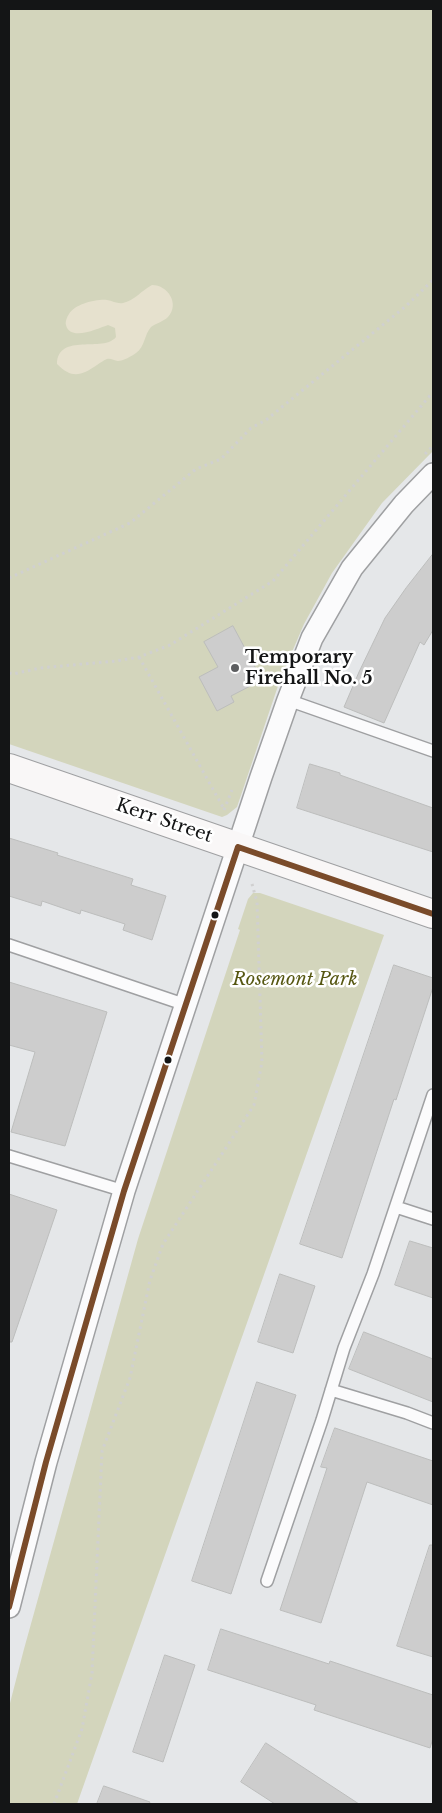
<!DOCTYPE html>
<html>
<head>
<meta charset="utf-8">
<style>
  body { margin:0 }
  #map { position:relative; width:442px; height:1813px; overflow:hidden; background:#e5e7e9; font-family:"Libre Baskerville",serif }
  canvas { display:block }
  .frame { position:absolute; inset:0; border:10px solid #141516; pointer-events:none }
</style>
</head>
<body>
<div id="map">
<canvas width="442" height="1813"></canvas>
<div class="frame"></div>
</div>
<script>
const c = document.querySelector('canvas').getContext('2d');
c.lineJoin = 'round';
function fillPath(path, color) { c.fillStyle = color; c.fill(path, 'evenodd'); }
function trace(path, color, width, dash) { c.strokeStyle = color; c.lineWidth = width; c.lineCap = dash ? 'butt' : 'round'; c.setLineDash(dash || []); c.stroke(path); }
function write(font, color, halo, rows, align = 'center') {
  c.font = font + ' "Libre Baskerville",serif'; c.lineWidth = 5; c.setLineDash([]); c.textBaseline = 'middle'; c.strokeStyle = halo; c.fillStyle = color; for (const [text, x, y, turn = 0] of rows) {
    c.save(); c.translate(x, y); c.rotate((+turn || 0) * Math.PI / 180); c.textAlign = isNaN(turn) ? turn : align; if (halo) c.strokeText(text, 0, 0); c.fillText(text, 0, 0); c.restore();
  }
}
fillPath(new Path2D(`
  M9 9H433V451L382 503 332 573 304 624 280 680 237 807 227 815 222 817 9 744Z
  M253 893H260L384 935 77 1804H9V1707L24 1649 138 1239 240 930 238 929 248 899Z`), '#d3d5bc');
fillPath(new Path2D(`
  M152 285C168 285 180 304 168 317 163 322 156 323 151 327 144 335 145 347 136 353 132 356 123 361 118 361 114 361 111 358 107 359 104 360 100 363 97 365 81 376 72 379 57 364 58 332 104 353 116 337L115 328 108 325C99 328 70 342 66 325 65 322 67 317 69 314 75 304 96 299 107 300 113 301 117 304 123 303 134 301 142 290 152 285Z`), '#e6e1ce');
const building = new Path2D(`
  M433 554V630L424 645 420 642 384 723 344 707 359 672 385 618 406 588Z
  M233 626 262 680 231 696 234 702 217 711 199 677 218 667 204 642Z
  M310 764 340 773V775L433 808V852L297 808Z
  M9 838 58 853 57 855 133 879 131 885 166 896 152 940 123 930 125 924 81 910 80 914 42 901 41 906 9 896Z
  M394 965 433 978V987L396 1100 394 1099 342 1258 300 1244Z
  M9 982 107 1012 65 1146 11 1132 35 1052 9 1045Z
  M9 1194 57 1210 12 1342H9Z
  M410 1241 433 1248V1298L395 1285Z
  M280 1274 315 1286 293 1353 258 1342Z
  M364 1332 433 1359V1402L349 1369Z
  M257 1382 296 1395 231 1594 192 1581Z
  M335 1428 433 1461V1505L367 1482 321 1623 280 1610 327 1468 321 1467Z
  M430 1545H433V1657L397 1646Z
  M221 1629 329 1664 330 1661 433 1695V1738L430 1748 314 1710 316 1705 208 1670Z
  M165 1655 195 1665 163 1762 133 1752Z
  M266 1743 359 1804H275L241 1782Z
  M104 1786 150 1802 149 1804H97Z`);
fillPath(building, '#cdcdcd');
trace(building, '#bcbdbc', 1);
const lane = new Path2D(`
  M288 700 433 751
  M9 945 186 1005
  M9 1156 124 1191
  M396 1207 433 1219
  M331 1390 407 1413 433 1423
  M267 1581 322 1420 344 1348 373 1274 433 1095`);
const street = new Path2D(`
  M9 1607 46 1462 124 1191 261 777 288 700 312 638 352 568 404 504 433 474`);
const secondary = new Path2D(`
  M9 768 433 914`);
trace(lane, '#9fa0a2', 14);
trace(street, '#9fa0a2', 24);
trace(secondary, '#9fa0a2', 30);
trace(new Path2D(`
  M425 454 433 446
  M9 578 130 523 196 469 221 459 251 428 266 420 406 306 433 280
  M139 657 224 809
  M9 673 13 674 40 668 116 661 139 657 170 645 273 581 433 392
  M224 810 232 790
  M54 1804 82 1729 92 1673 102 1451 130 1378 150 1280 163 1244 254 1105 262 1062 257 902 252 884`), '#d0d0d0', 3, [2.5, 4]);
trace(lane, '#fbfbfc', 11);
trace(street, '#fbfbfc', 21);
trace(secondary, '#f9f7f7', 28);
trace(new Path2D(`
  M238 847 433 914
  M9 1607 46 1462 124 1191 238 847`), '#7a4b2a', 6);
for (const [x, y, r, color] of [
  [235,668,5,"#5d5e60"],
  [215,915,4.5,"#141516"],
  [168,1060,4.5,"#141516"]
]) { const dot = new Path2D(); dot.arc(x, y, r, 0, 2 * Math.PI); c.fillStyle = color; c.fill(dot); trace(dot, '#fff', 2); }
write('bold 18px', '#141516', '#fff', [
  ["Temporary",245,658],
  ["Firehall No. 5",245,679]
], 'left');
write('18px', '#141516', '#fff', [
  ["Kerr Street",164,821,19]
]);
write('italic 18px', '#565712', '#fff', [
  ["Rosemont Park",295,980]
]);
</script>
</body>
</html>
